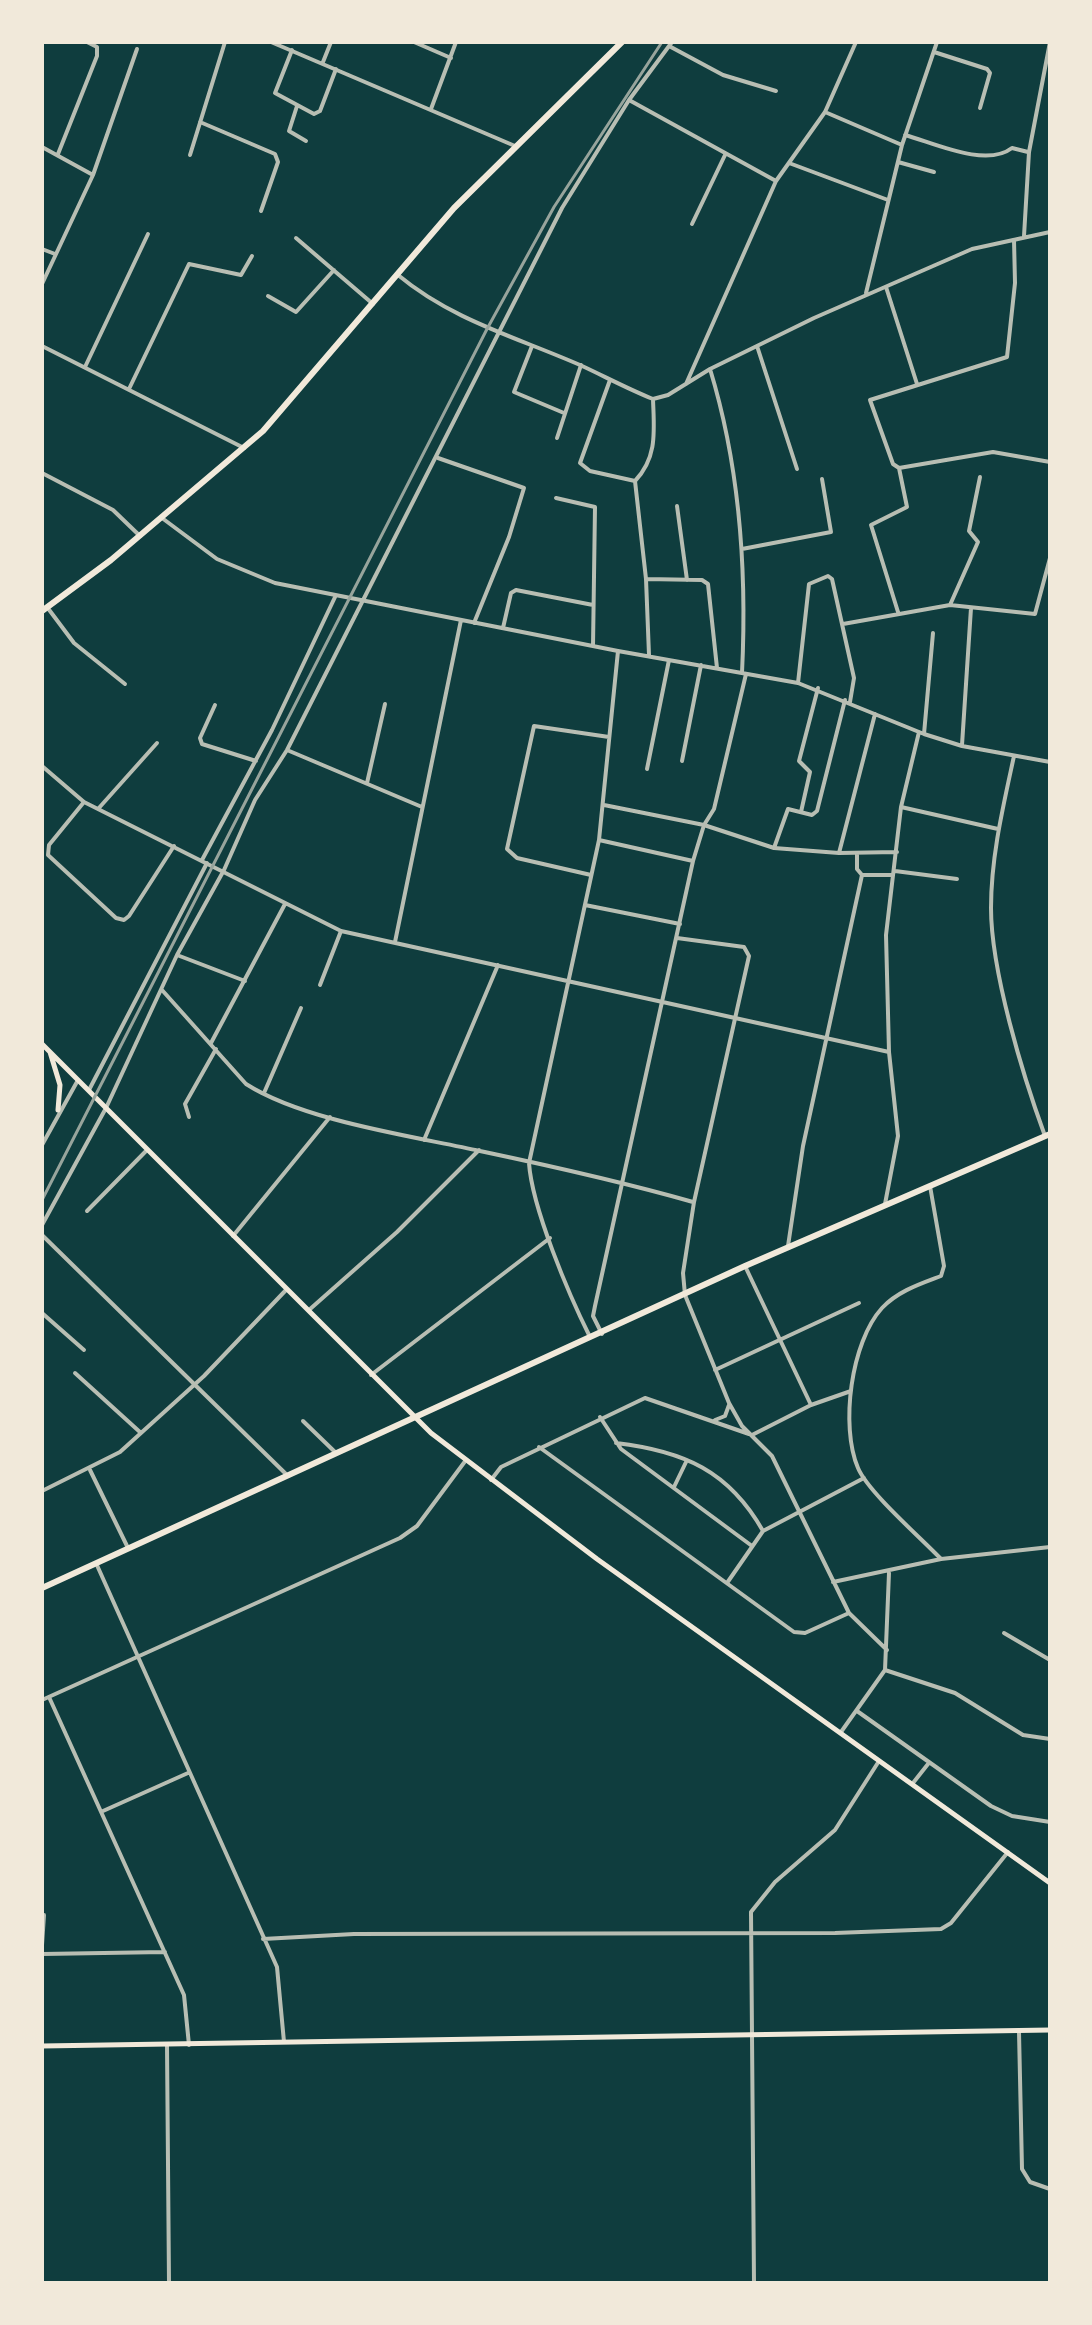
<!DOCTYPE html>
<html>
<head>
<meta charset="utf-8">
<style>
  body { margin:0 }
  #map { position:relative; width:1092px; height:2325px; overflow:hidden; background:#0f3d3e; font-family:"Crimson Pro",serif }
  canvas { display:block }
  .frame { position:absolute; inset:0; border:44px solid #f1e9da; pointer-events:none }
</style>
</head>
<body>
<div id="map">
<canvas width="1092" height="2325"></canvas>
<div class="frame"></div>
</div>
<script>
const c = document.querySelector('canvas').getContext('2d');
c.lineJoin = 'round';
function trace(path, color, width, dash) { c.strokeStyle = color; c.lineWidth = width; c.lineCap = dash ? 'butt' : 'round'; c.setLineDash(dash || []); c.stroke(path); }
trace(new Path2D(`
  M271 42 515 146
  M414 42 451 58
  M669 46 723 75 776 91
  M292 50 275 93 314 114 320 111 336 69
  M934 52 987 69 990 73 980 108
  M323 62 331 42
  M629 100 776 181
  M297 106 289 131 306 141
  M431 109 456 42
  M825 112 902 145
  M200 122 275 154 278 162 261 211
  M905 135C934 143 986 168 1012 148L1028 152
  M42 147 93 175 42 284
  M58 154 97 56V47L87 42
  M190 155 225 42
  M898 162 934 172
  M789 163 888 200
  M93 175 137 49
  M692 224 725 155
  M1024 236 1029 152 1050 42
  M296 238 373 304
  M42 249 55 254
  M398 275C452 320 516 337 580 365 604 376 628 389 653 399L668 395 710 369 814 318 972 249 1050 232
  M886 287 917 384
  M866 293 902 145 937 42
  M268 296 296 312 334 270
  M42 346 244 448
  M532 346 514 392 564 413
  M757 346 797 469
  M85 367 148 234
  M710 369C740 467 747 571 742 673
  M610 380 580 463 590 471 635 481
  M686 384 776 181 825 112 856 42
  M129 389 189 264 241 275 252 256
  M557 438 581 365
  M438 458 524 488 509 537 474 623
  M899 468 993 452 1050 462
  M42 473 113 510 140 536
  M635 481 646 579 649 655
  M635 481C658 457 654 430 653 399
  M556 498 595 507 593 646
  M677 506 687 580
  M162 518 217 559 275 583 618 651 798 683 924 734 962 746 1050 762
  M742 549 831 532 822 479
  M646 579 702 580 708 584 717 668
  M950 605 978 542 969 531 980 477
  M47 607 74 643 125 684
  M898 612 871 525 907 507 899 468 893 464 870 400 1007 357 1015 283 1014 240
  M843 624 950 605 1035 614 1050 558
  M503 628 511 593 516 590 593 605
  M798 683 809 584 828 576 832 579 854 678 850 702
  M215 705 200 738 202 744 256 761
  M924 734 933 633
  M962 745 971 608
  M287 750 422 807
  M1014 756C1003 807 991 857 991 908 991 971 1023 1076 1045 1136
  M682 761 701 665
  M42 766 84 802 341 931 889 1052
  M647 769 669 660
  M367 783 385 704
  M84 802 49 845 48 855 116 918 124 920 129 916 174 846
  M604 805 704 825 774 848 839 853 897 852
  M901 807 998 829
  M98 809 157 743
  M801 812 810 772 799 761 818 688
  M599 840 693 861
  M774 848 788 809 812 815 817 811 845 700
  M839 853 875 714
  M202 860 272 730 336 595
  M895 871 957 879
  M591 875 517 858 507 849 534 726 609 737
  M862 875H891
  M585 905 680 924
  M395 942 461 620
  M177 955 245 981
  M320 985 341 931
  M162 990 246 1084C304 1121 412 1136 480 1151 551 1166 623 1182 693 1202
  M211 1043 285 904
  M89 1090 207 863
  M264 1093 301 1008
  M189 1117 185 1104 216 1049
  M424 1140 498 965
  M42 1145 78 1080
  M930 1186 944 1266 941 1276C920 1284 898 1291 882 1308 851 1342 840 1426 858 1468 868 1492 921 1538 941 1559
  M885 1204 898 1136 889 1052 886 935 901 807 919 732
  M87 1211 147 1150
  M42 1225 106 1108 177 955 224 870 255 800 287 750 562 208 629 100 672 42
  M42 1235 288 1476
  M233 1236 330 1117
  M788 1246 803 1146 862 875 857 869V854
  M745 1266 811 1405
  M309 1310 397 1232 479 1150
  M42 1313 84 1350
  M602 1334 593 1316 595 1306 693 861 704 825 714 809 746 674
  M590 1337C569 1295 532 1208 529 1163L599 840 618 651
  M715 1370 859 1303
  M75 1373 141 1433
  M371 1375 550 1238
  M600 1417 621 1449 752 1546
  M715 1420 725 1416 729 1405
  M303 1421 336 1453
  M752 1435 811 1405 851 1391
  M616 1443C684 1451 729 1471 763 1531
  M539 1447 794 1632 805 1633 849 1613 772 1456 742 1426 729 1403 685 1295 683 1273 694 1202 749 956 744 947 677 938
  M90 1470 128 1548
  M491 1480 501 1467 645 1398 749 1434
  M674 1487 687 1460
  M42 1491 120 1452 204 1376 286 1290
  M96 1563 277 1967 284 2042
  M833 1582 941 1559 1050 1547
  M727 1583 763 1531 864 1478
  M849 1613 887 1650
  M1004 1633 1050 1660
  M885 1670 955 1693 1023 1735 1050 1739
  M49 1697 184 1995 189 2045
  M42 1700 400 1538 417 1526 466 1460
  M857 1711 991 1806 1012 1816 1050 1822
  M841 1732 885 1670 889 1573
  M913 1783 928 1764
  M103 1811 188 1773
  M263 1939 354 1934 835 1933 941 1929 951 1923 1008 1852
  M42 1945 44 1915
  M42 1954 165 1952
  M1019 2032 1022 2169 1030 2182 1050 2189
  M167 2045 169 2283
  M754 2283 751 1912 775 1882 835 1830 879 1761`), '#b8beb3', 4);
trace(new Path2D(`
  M42 1044 431 1433 597 1559 1050 1883
  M50 1052 60 1085 58 1110
  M42 2046 1050 2030`), '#f1e9da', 5);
trace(new Path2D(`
  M42 611 111 560 263 431 454 208 622 42
  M42 1588 745 1266 1050 1134`), '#f1e9da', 6);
trace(new Path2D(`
  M42 1200 487 329 554 207 662 42`), '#97a49c', 3);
</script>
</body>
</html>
